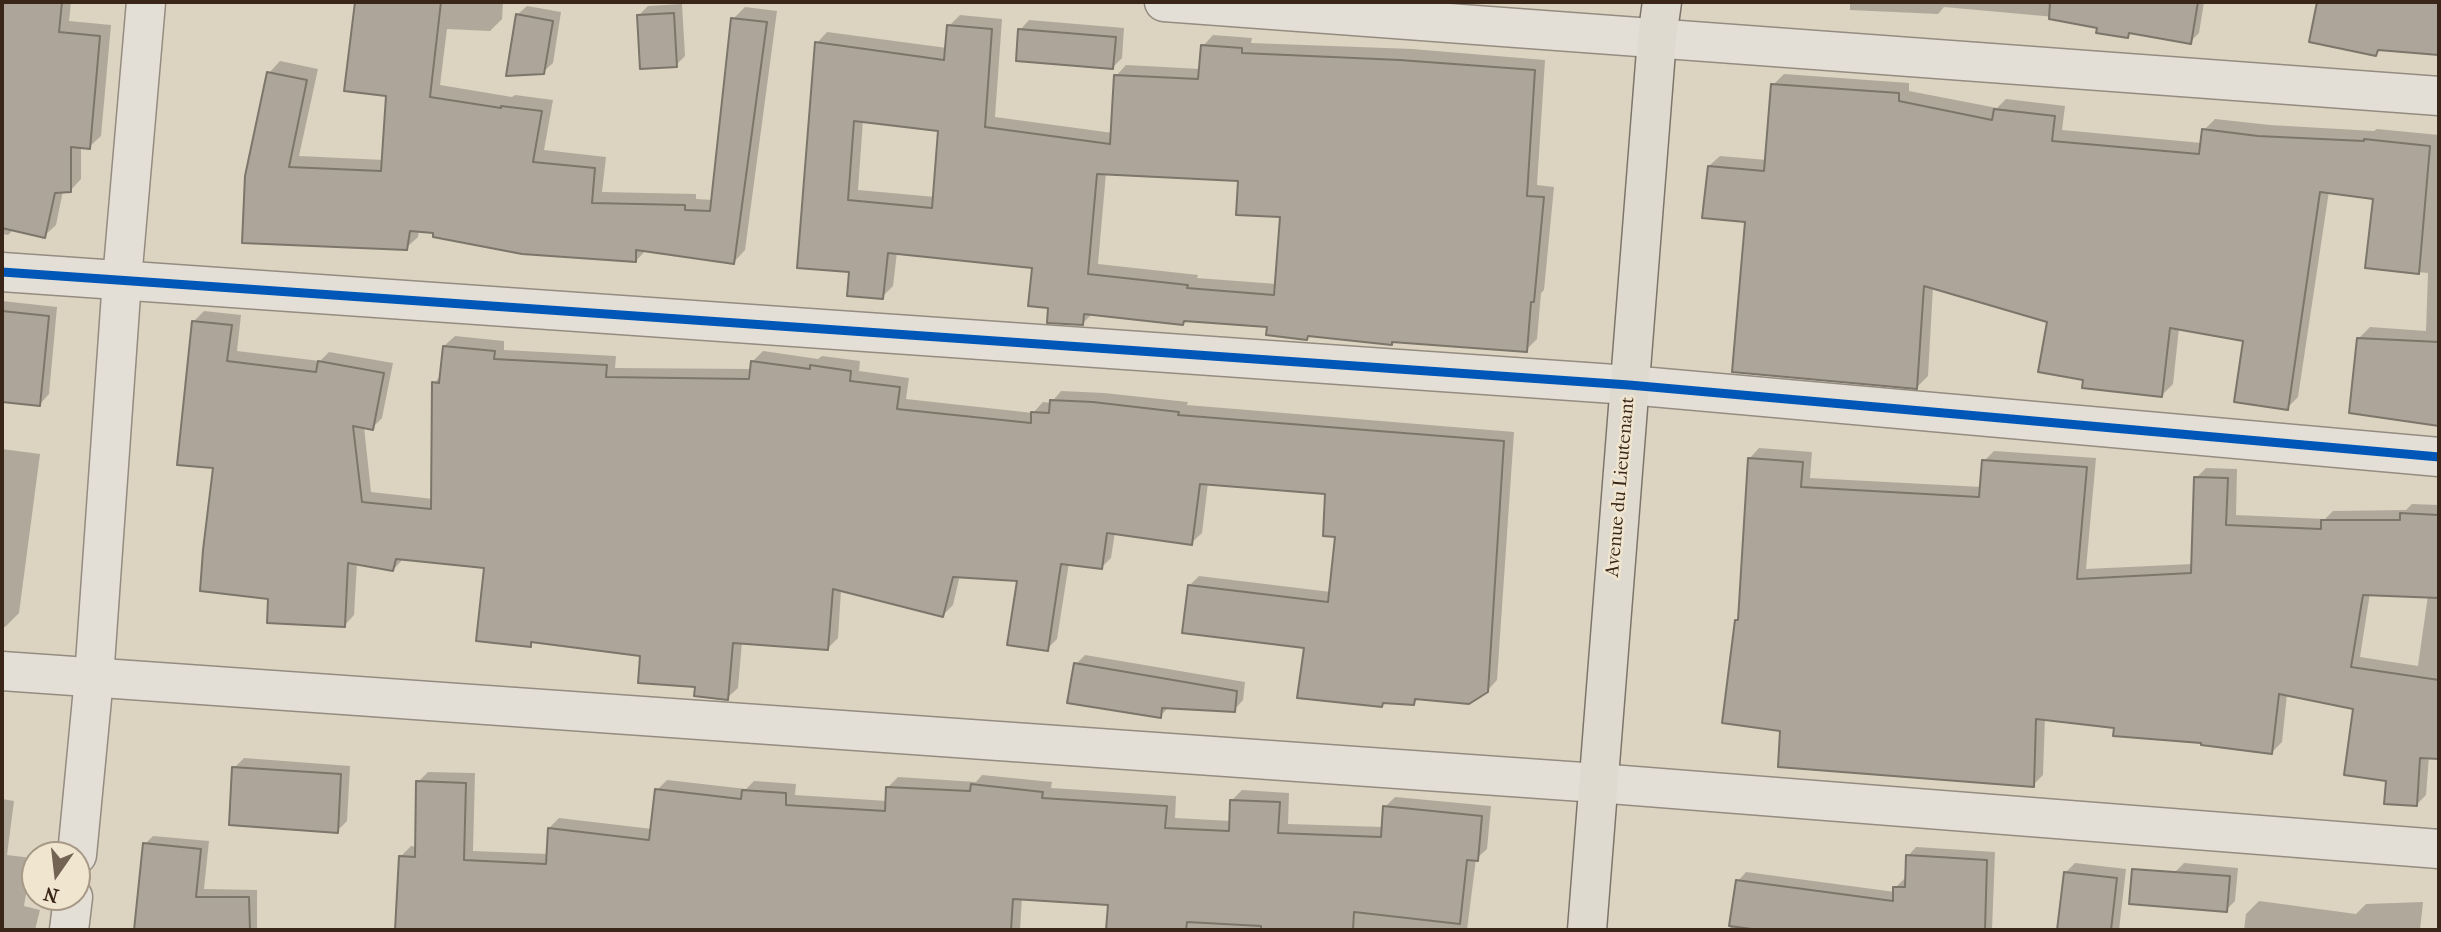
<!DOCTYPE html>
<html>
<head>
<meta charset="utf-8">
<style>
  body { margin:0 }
  #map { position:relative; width:2441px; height:932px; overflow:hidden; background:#dcd3c1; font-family:"IM FELL French Canon",serif }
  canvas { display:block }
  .frame { position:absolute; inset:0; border:4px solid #392618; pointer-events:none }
  .north { position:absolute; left:21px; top:841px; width:70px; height:70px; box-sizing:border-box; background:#f0e5cf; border:2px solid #a79986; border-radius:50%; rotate:194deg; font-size:19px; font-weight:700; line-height:28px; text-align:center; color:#392618 }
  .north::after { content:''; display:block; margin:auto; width:24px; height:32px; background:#726353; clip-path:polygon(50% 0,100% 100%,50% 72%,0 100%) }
</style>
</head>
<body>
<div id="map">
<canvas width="2441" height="932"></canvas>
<div class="frame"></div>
<div class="north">N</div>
</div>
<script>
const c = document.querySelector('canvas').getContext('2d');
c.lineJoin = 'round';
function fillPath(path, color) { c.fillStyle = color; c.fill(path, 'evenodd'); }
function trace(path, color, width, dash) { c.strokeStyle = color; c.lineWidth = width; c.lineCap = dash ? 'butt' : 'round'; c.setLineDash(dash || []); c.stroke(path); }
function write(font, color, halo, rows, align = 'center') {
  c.font = font + ' "IM FELL French Canon",serif'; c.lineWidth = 5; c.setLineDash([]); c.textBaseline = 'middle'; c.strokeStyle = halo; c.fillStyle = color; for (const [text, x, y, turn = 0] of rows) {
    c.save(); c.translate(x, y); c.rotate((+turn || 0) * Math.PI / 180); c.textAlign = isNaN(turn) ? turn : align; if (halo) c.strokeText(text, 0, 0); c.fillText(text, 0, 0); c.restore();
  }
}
fillPath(new Path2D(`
  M2 2H71L69 21 111 25 101 136 89 147H81V179L70 191H63L56 225 44 236 14 229 8 235 2 234Z
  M357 2H503L502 19 490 31 447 29 440 85 512 97 515 95 553 100 544 150 606 157 602 192 696 194V199L713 200 733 19 745 7 777 11 745 250 734 262 646 250 636 261 419 230 418 237 406 248 244 241 269 73 280 61 318 69 299 156 384 160 388 94 346 90Z
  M1850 2H2204L2199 33 2190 42 2131 32 2127 36 2099 21 1944 7 1938 14 1850 10Z
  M2319 2H2439V54L2381 49 2376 54 2311 41Z
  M682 4 685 56 676 65 639 15 648 6Z
  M527 6 561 12 553 63 543 72 517 15Z
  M960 15 1002 19 995 117 1113 133 1116 76 1126 65 1201 69 1203 46 1213 35 1252 38 1251 43 1412 49 1545 60 1537 185 1554 187 1544 290 1541 293 1537 339 1526 350 1394 340 1391 343 1310 335 1307 338 1269 326 1187 320 1183 323 1093 313 1083 323 1050 306 1034 266 897 252 893 286 882 297 851 270 817 43 827 32 947 48 949 26ZM863 120 940 130 935 197 858 190ZM1106 173 1240 179 1282 215 1277 284 1197 278 1198 275 1098 264Z
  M1029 20 1124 28 1122 58 1113 67 1020 30Z
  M1784 74 1909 83V91L1997 108 2006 99 2065 106 2062 130 2202 143 2204 130 2215 119 2270 125 2374 131 2377 129 2439 135V424L2351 412 2359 338 2370 327 2426 331 2428 273 2367 267 2375 197 2329 191 2298 397 2287 408 2245 340 2179 328 2173 384 2162 395 2085 378 2049 321 1933 287 1928 376 1917 387 1747 220 1709 166 1720 156 1767 160 1773 85Z
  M2 301 57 307 49 394 40 404 2 400Z
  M204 311 241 315 237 351 320 361 329 352 393 363 382 418 372 428 364 427 371 492 433 499 434 383 442 375 444 346 455 336 504 341V350L616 356 615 368 752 369 753 361 763 351 818 359 822 356 860 361 859 371 909 378 906 399 1033 413 1043 402 1051 403 1061 391 1104 393 1188 402 1187 405 1514 432 1497 680 1487 691 1420 697 1414 703 1386 701 1382 705 1306 646 1189 586 1199 576 1331 592 1337 535 1327 493 1208 483 1202 533 1191 543 1115 532 1111 558 1101 568 1069 563 1057 639 1047 649 1019 579 960 575 953 605 943 615 841 590 838 638 828 648 742 642 738 688 727 698 697 686 641 654 535 641 530 645 486 567 403 559 393 570 357 563 354 615 344 626 270 597 215 467 194 321Z
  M1759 448 1812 452 1810 478 1982 487 1984 461 1994 451 2096 458 2086 569 2193 564 2196 478 2206 468 2237 469 2236 515 2325 519 2333 511 2406 510 2412 504 2439 505V757L2429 756 2426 795 2416 805 2387 779 2355 707 2287 694 2282 742 2272 752 2116 726 2045 718 2043 775 2033 785 1782 729 1737 621 1740 618 1750 458ZM2370 593 2428 595 2418 666 2360 657Z
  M2 449 40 454 19 613 5 627H2Z
  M1085 655 1245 682 1243 700 1234 710 1169 707 1160 716 1076 664Z
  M244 758 350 766 347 821 337 831 234 768Z
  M428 772 475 773 473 851 548 854 549 828 559 818 652 829 657 790 667 780 746 789 754 781 796 784 795 795 887 801 888 787 898 777 976 782 982 775 1052 782 1051 788 1176 796 1175 818 1231 821 1232 800 1242 790 1289 793 1288 824 1383 827 1385 807 1395 797 1491 806 1487 849 1476 859 1467 930H1107L1110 903 1022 898 1020 930H396L401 856 411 846 417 847 418 782Z
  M2 799 14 801 7 855 32 858 24 906 40 910 35 930H2Z
  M153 836 209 841 204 889 257 890V930H136L145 844Z
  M1916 847 1995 852 1992 930H1730L1738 881 1746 872 1895 892V888L1904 879H1907L1908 856Z
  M2075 863 2126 869 2119 930H2059L2065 873Z
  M2184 863 2238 868 2235 901 2226 910 2174 873Z
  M2259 901 2356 914 2366 904 2423 902 2420 930H2244L2246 914Z`), '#0003');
const building = new Path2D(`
  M2 2H62L59 32 100 36 90 149 71 147V192L55 193 45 238 2 228Z
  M355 2H441L430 97 501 108V106L542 111 533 162 595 168 592 203 685 205V210L710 211 731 18 767 22 734 264 636 250V262L522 254 433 237V233L410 231 407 250 242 243 245 176 267 72 307 80 289 167 381 171 386 96 344 91Z
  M2050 2H2198L2191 44 2129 33 2128 38 2096 33 2097 28 2049 19Z
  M2317 2H2439V55L2378 50 2376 56 2309 42Z
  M674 13 677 67 640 69 637 15Z
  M516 14 553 21 544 74 506 76Z
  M947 25 992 29 985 127 1110 144 1114 75 1198 79 1201 45 1242 48V53L1400 60 1535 70 1527 196 1544 197 1534 302H1531L1527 352 1392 342V345L1308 336 1307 340 1266 335 1267 327 1184 321 1183 325 1084 314 1083 325 1047 323 1048 308 1028 306 1032 268 888 253 883 299 847 296 849 272 797 268 815 42 944 60ZM854 121 938 131 932 208 848 200ZM1097 174 1238 181 1236 215 1280 217 1274 295 1187 288 1188 285 1088 274Z
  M1018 29 1116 37 1113 69 1016 61Z
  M1771 84 1899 93V101L1992 120 1994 109 2055 116 2052 141 2199 154 2202 129 2258 136 2364 141V139L2430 146 2419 274 2365 268 2373 199 2320 192 2288 410 2234 402 2243 341 2170 328 2162 397 2082 388 2083 380 2038 372 2047 322 1924 286 1917 389 1732 372 1745 222 1702 218 1708 166 1764 171Z
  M2 311 49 316 40 406 2 402Z
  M192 321 232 325 227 361 316 372 318 361 384 373 373 430 353 426 362 502 431 509 432 382 439 383 443 346 495 351 494 359 607 365 606 377 749 379 751 361 810 369V365L851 371 850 381 900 387 897 409 1031 423V412L1049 413 1050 400 1093 402 1179 412 1178 415 1504 441 1488 692 1469 704 1415 699 1414 705 1383 703 1382 707 1297 698 1304 648 1182 633 1188 585 1328 602 1335 537 1323 536 1325 494 1200 484 1192 545 1107 533 1102 569 1061 564 1048 651 1007 645 1017 581 953 577 943 617 833 589 828 650 733 643 728 700 694 696 695 687 638 683 640 656 531 642V647L476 641 484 568 396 559 393 571 348 563 345 627 267 623 268 599 200 591 203 550 213 468 177 465Z
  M2357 338 2439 342V426L2349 413Z
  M1748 458 1803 462 1801 487 1979 497 1982 460 2087 467 2077 579 2191 573 2194 477 2228 478 2226 525 2321 529V520H2400V513L2439 515V598L2363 595 2351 667 2439 680V759L2420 758 2417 806 2384 804 2386 781 2344 775 2353 709 2279 694 2272 754 2201 745V743L2113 736 2114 728 2036 719 2034 787 1778 767 1780 731 1722 723 1735 620H1738Z
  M1074 663 1237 691 1235 712 1162 708 1161 718 1067 703Z
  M232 767 341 774 338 833 229 825Z
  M416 781 466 783 464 860 546 864 548 828 649 840 655 789 741 799 742 790 786 793V805L885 811 886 787 970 791 971 784 1043 792 1042 798 1167 806 1165 828 1229 831 1230 800 1280 802 1278 833 1381 837 1383 806 1482 816 1478 861 1467 860 1460 924 1354 912 1353 930H1261V926L1187 922 1186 930H1106L1108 905 1013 899 1011 930H395L399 856 415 857Z
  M143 843 201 849 196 897H249L250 930H134Z
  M1906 855 1987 860 1985 930H1759L1729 926 1736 880 1893 901V887H1905Z
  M2132 869 2230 876 2227 912 2129 904Z
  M2064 872 2117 878 2111 930H2057Z`);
fillPath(building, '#ada599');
trace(building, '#7c756a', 2);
const minor = new Path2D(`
  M1164 2 2439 96
  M2 272 1629 385 2439 457
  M2 671 1597 783 2439 849`);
const tertiary = new Path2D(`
  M77 855 94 678 122 280 146 2
  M69 930 73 897`);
const primary = new Path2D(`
  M1587 930 1657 38 1662 2`);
trace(minor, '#948c80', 41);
trace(tertiary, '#948c80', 41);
trace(primary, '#7c756a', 41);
trace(minor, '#e4dfd6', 38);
trace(tertiary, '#e4dfd6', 38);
trace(primary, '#dfdacf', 38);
trace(new Path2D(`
  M2 272 1629 385 2439 457`), '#0057b8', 9);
write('19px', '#392618', '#f0e5cf', [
  ["Avenue du Lieutenant",1621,487,-85]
]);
</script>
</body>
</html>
